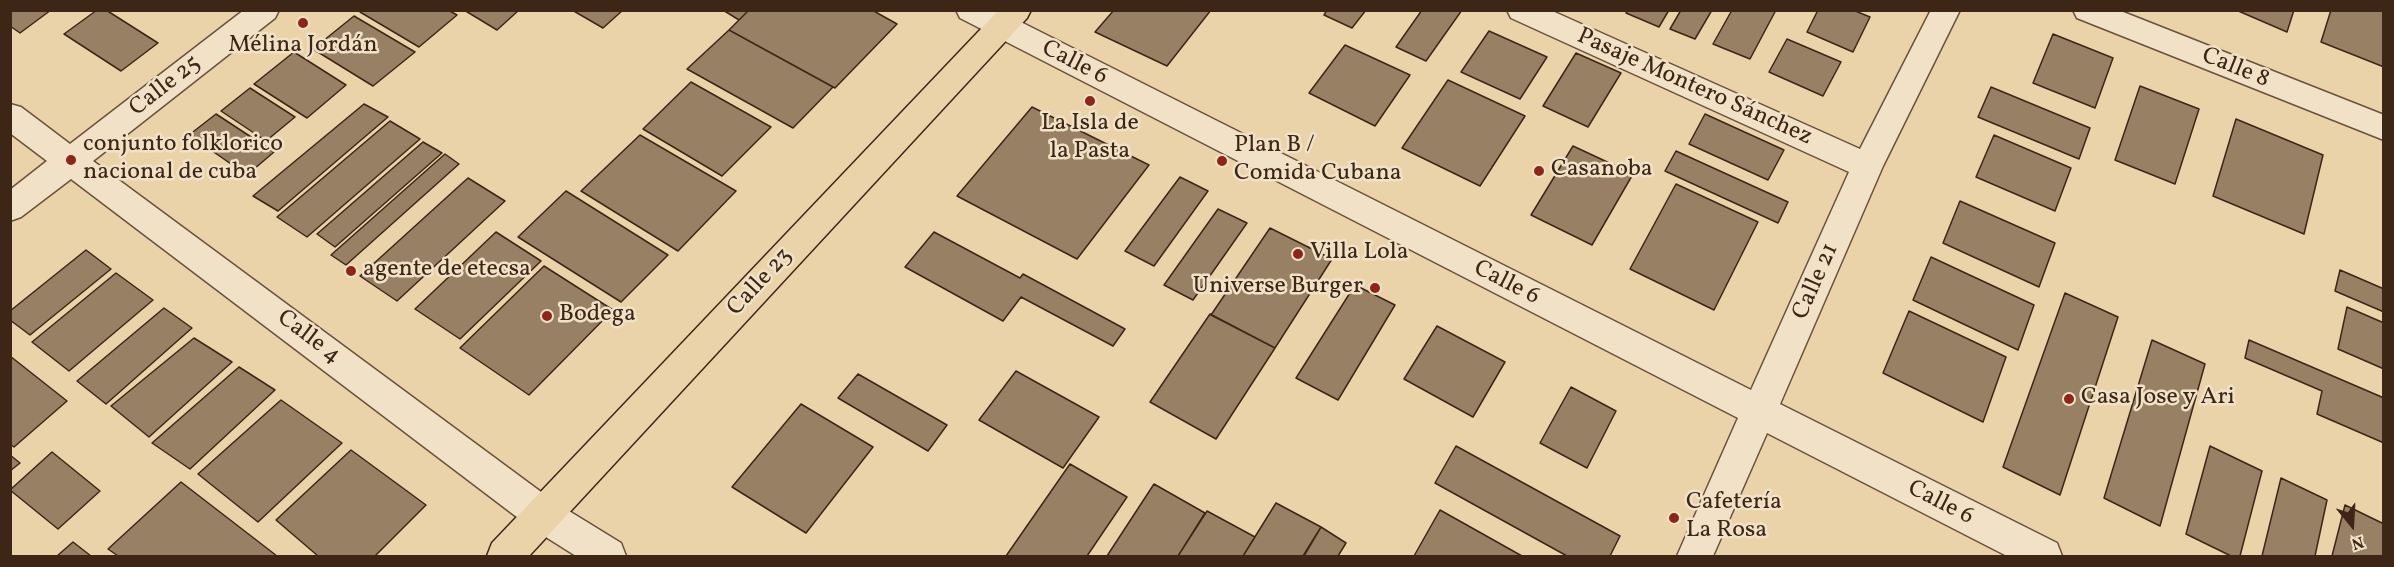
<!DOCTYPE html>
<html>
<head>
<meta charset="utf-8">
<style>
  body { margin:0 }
  #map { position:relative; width:2394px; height:567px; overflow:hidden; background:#ead3a9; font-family:Vollkorn,serif }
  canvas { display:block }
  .frame { position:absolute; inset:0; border:12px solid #3e2617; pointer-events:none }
  .north { position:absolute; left:2322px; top:495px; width:60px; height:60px; -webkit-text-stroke:4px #f1e2c7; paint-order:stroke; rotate:162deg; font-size:16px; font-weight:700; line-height:24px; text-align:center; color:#3e2617 }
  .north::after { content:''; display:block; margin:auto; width:21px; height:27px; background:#3e2617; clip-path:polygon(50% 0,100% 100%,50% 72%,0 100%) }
</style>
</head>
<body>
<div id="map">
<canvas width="2394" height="567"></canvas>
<div class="frame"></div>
<div class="north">N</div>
</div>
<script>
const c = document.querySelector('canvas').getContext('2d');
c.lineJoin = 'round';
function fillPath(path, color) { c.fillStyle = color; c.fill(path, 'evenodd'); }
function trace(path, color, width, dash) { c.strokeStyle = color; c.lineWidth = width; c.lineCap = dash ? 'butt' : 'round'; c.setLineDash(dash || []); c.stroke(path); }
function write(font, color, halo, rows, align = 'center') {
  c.font = font + ' Vollkorn,serif'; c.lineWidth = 5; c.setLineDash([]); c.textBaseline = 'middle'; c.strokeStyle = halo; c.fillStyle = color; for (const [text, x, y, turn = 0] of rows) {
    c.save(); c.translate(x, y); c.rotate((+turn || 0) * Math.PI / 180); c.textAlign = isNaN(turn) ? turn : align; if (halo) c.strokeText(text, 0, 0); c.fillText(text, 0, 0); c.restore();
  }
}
const building = new Path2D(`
  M10 10H51L20 33 10 26Z
  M97 10H106L158 43 121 71 64 34Z
  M362 10H448L457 15 419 47 360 12Z
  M464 10H519L497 30Z
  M572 10H623L603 28Z
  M723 10H749L739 20Z
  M749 10H872L897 24 835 88 729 30Z
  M1114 10H1211L1167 66 1095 32Z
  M1327 10H1366L1352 28 1324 15Z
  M1422 10H1462L1426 61 1396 47Z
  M1628 10H1669L1659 27 1626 13Z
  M1681 10H1712L1695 39 1670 29Z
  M1732 10H1776L1750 59 1713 44Z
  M1818 10H1853L1870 17 1853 52 1807 32Z
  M2236 10H2294L2287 32Z
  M2331 10H2384V67L2321 42Z
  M354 16 415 52 373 86 313 49Z
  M729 30 833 87 793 128 687 69Z
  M1489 31 1547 57 1520 99 1461 72Z
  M2053 34 2113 58 2095 108 2033 83Z
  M1787 39 1841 62 1823 96 1769 72Z
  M1345 45 1410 75 1375 126 1309 93Z
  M294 52 346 85 307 118 254 84Z
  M1576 53 1621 73 1588 127 1543 106Z
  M1448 80 1525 116 1480 186 1402 148Z
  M691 82 771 127 722 176 643 129Z
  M2140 86 2199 109 2175 184 2115 160Z
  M1991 87 2090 128 2079 159 1978 117Z
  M250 88 295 117 266 141 221 111Z
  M364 104 388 117 278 211 253 196Z
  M1032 107 1149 165 1077 259 957 196Z
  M216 114 274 152 247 175 189 135Z
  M1705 114 1784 150 1768 180 1689 144Z
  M2236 119 2323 155 2304 234 2213 196Z
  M390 121 420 139 307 237 277 217Z
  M640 135 736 191 678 251 581 191Z
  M1994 135 2071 168 2055 211 1976 177Z
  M423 142 442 153 335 247 317 234Z
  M1573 146 1633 174 1592 245 1531 215Z
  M1676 151 1788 202 1778 223 1665 171Z
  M445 154 459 164 346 265 331 255Z
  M1180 177 1208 191 1154 266 1125 251Z
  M468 178 505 201 397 301 360 276Z
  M1676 184 1758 222 1714 310 1630 269Z
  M566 191 668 255 621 302 518 237Z
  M1960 201 2055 243 2039 287 1943 243Z
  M1218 209 1247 223 1193 300 1164 285Z
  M1270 228 1332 259 1275 348 1211 315Z
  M496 232 541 261 460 339 415 309Z
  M934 232 1020 278 1023 274 1125 329 1113 346 1021 297 1003 321 905 267Z
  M86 250 111 269 30 335 10 320V311Z
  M1931 257 2034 305 2018 350 1913 300Z
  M544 266 613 310 529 395 460 348Z
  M2340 270 2384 289V312L2335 291Z
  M116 273 153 300 69 371 32 342Z
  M1355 285 1395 305 1338 400 1296 378Z
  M2065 293 2118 317 2060 495 2003 467Z
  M2347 307 2384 323V369L2338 349Z
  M164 308 192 328 106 404 77 381Z
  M1909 311 2006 357 1983 422 1883 373Z
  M1210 314 1275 348 1216 439 1150 402Z
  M1437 326 1505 362 1473 417 1404 379Z
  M194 338 232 362 149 437 111 406Z
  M2152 340 2205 364 2160 526 2104 498Z
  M2249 340 2384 398V443L2317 414 2322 391 2245 358Z
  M10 356 67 401 14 447 10 444Z
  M239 367 275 390 190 469 152 443Z
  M1016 371 1099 417 1063 468 979 420Z
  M858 374 947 425 928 451 838 398Z
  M1571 387 1616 411 1587 468 1540 443Z
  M281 400 342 443 258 522 198 474Z
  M801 404 873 447 806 533 732 487Z
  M1456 446 1620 536 1610 556H1567L1435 483Z
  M2210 446 2262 471 2240 556H2231L2186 534Z
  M351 450 426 505 375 556H318L276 520Z
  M52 452 100 491 58 529 10 490Z
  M10 455 20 463 10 471Z
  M1070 464 1127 497 1087 556H1006Z
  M2281 478 2327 500 2315 556H2262Z
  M181 482 277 556H118L108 549Z
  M1154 484 1205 513 1178 556H1107Z
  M1276 503 1321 527 1304 556H1243Z
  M2345 505 2384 524V556H2332Z
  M1440 510 1522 556H1414Z
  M1207 511 1255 537 1243 556H1178Z
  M1321 527 1346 543 1338 556H1303Z
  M73 542 91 556H57Z`);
fillPath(building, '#978063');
trace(building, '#3e2617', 1.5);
const minor = new Path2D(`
  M244 10H279L275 18 93 161 556 503 621 543 626 556H576L530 527 71 179 21 217 10 221V190L47 161 10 133V104L21 107 70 144Z
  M956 10H997L1751 390 1849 172 1511 18 1507 10H1550L1860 149 1931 10H1960L1883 166 1780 404 2057 543 2062 556H2007L1767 433 1713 556H1677L1738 418 960 18Z
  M2073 10H2118L2384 115V140L2077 18Z`);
const primary = new Path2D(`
  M999 10H1031L1027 18 529 556H487L492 543Z`);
trace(minor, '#69513c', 3);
trace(primary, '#3e2617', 3);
fillPath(minor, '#f1e2c7');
fillPath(primary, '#ead3a9');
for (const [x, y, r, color] of [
  [303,23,6,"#8f2418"],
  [1090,101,6,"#8f2418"],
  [71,160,6,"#8f2418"],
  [1222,161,6,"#8f2418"],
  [1539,171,6,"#8f2418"],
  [1298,254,6,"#8f2418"],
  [351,271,6,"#8f2418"],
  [1375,288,6,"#8f2418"],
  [547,316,6,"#8f2418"],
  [2069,399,6,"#8f2418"],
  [1674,518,6,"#8f2418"]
]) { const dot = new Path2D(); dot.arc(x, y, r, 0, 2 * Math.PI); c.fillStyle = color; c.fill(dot); trace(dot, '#f1e2c7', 2); }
write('24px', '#3e2617', '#f1e2c7', [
  ["Mélina Jordán",303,47,"center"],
  ["La Isla de",1090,125,"center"],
  ["la Pasta",1090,153,"center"],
  ["conjunto folklorico",83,146],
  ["nacional de cuba",83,174],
  ["Plan B /",1234,147],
  ["Comida Cubana",1234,175],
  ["Casanoba",1551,171],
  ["Villa Lola",1310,254],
  ["agente de etecsa",363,271],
  ["Universe Burger",1363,288,"right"],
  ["Bodega",559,316],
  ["Casa Jose y Ari",2081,399],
  ["Cafetería",1686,504],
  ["La Rosa",1686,532]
], 'left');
write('24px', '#3e2617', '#f1e2c7', [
  ["Calle 6",1074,64,27],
  ["Calle 8",2235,69,22],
  ["Calle 25",166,87,-38],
  ["Pasaje Montero Sánchez",1694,88,24],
  ["Calle 21",1817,282,-66],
  ["Calle 23",761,283,-47],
  ["Calle 6",1506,284,27],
  ["Calle 4",308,338,37],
  ["Calle 6",1940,504,27]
]);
</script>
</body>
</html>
